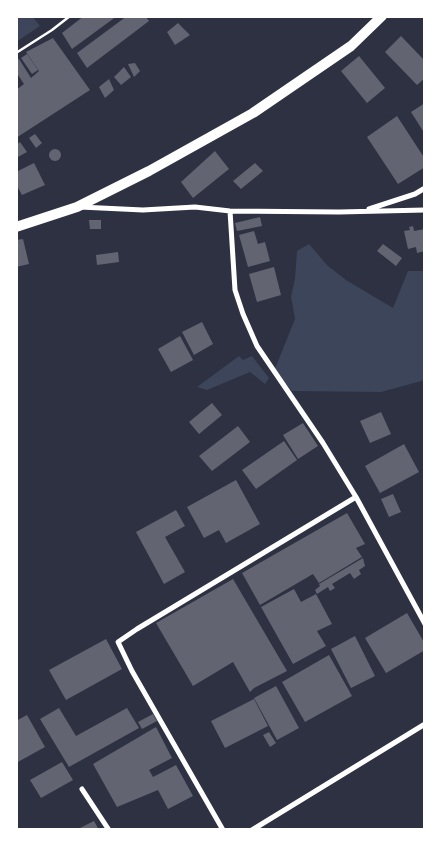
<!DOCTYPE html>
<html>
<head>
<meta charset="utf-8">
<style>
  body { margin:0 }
  #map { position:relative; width:441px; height:846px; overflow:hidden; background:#2d3142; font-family:Arial,sans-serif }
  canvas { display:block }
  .frame { position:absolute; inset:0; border:18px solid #fff; pointer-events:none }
</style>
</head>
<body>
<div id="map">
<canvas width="441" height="846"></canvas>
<div class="frame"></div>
</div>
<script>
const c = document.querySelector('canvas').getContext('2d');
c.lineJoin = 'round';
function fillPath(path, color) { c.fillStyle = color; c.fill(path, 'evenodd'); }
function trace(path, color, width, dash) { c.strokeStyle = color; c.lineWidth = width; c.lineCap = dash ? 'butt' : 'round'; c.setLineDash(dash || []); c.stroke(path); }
fillPath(new Path2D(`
  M16 16H32L40 26 16 42Z
  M309 244 327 265 346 280 393 308 408 271H425V380L381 392 292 391 274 371 295 319 291 297 295 278 297 251Z
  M239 356 243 360 252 356 269 378 265 384 250 372 207 390 197 387Z`), '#3c4559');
fillPath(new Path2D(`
  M84 16H117L72 49 62 33Z
  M127 16H145L149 21 87 68 77 53Z
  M178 23 190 35 175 45 167 32Z
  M401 36 425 61V78L417 85 385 52Z
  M53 38 90 90 16 138V90L24 84 16 72V60L19 59 31 78 39 71 26 52Z
  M27 54 38 70 32 74 21 58Z
  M359 56 385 88 367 103 341 71Z
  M135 63 140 71 134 77 128 64Z
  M124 67 131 77 121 85 114 77Z
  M109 79 114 90 105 98 99 87Z
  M425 103V129L423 131 411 112Z
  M397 116 425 159V167L398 184 367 137Z
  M35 134 42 143 36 148 29 138Z
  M20 142 27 152 16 158V145Z
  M49 155a6 6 0 1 1 12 0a6 6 0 1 1-12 0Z
  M215 151 229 169 193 198 181 182Z
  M34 163 45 185 22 195 16 184V172Z
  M255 163 263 171 241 189 233 181Z
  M260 217 262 226 237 231 235 223Z
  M89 220H101V229H90Z
  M413 226 414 231 425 229V251L417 253 416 247 408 249 404 231 410 230 409 227Z
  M254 231 258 244 265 242 270 261 248 267 239 235Z
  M23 239 29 264 16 267V240Z
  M383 244 402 258 396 266 377 251Z
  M118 252 119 262 97 265 96 255Z
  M274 267 281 295 257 302 249 274Z
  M202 322 213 344 194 355 182 332Z
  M180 336 193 360 171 372 158 349Z
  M212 403 222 415 199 434 189 422Z
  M381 412 391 434 370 443 360 421Z
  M303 423 318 446 298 459 283 435Z
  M238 426 250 442 212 471 199 456Z
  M284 441 297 460 256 489 242 470Z
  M404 444 419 472 380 493 365 466Z
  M236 480 260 524 226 543 219 530 204 538 187 507Z
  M393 494 401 512 389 517 381 499Z
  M176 510 185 526 165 537 185 572 164 584 136 532Z
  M347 513 365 544 356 548 362 557 319 583 313 574 260 605 242 573Z
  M363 558 365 566 359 570 361 574 354 579 350 573 332 584 335 588 330 591 328 587 317 594 315 590 320 586 319 584Z
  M233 579 287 671 254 688 250 692 233 662 193 686 156 623Z
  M294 589 301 602 316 594 332 624 317 631 326 646 293 664 261 607Z
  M407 613 425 644V650L386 673 365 638Z
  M355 636 375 676 351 688 331 649Z
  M106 639 122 669 66 700 49 670Z
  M329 655 352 696 305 722 282 682Z
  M276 686 299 728 277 740 254 698Z
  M254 699 268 726 225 748 211 721Z
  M59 708 76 736 127 708 139 728 69 767 40 719Z
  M153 714 157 721 142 729 138 722Z
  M27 715 45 747 16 763V721Z
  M156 727 172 758 149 770 153 777 176 765 193 796 168 809 158 790 117 807 93 764Z
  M269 732 276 743 270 747 263 735Z
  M62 762 73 780 41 798 30 780Z
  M94 821 99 830H76Z`), '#626471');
trace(new Path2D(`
  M16 53 52 30 70 16`), '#fff', 2.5);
trace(new Path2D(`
  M80 207 143 210 195 207 230 211 339 212 425 210
  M369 209 415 194 425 188
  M230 211 235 290 243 314 257 346 323 443 356 497 425 624
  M82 789 109 830
  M223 830 132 671 118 642 137 629 356 497
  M252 830 425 724`), '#fff', 5);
trace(new Path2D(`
  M16 227 77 207 149 171 253 113 351 46 382 16`), '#fff', 10);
</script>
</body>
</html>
